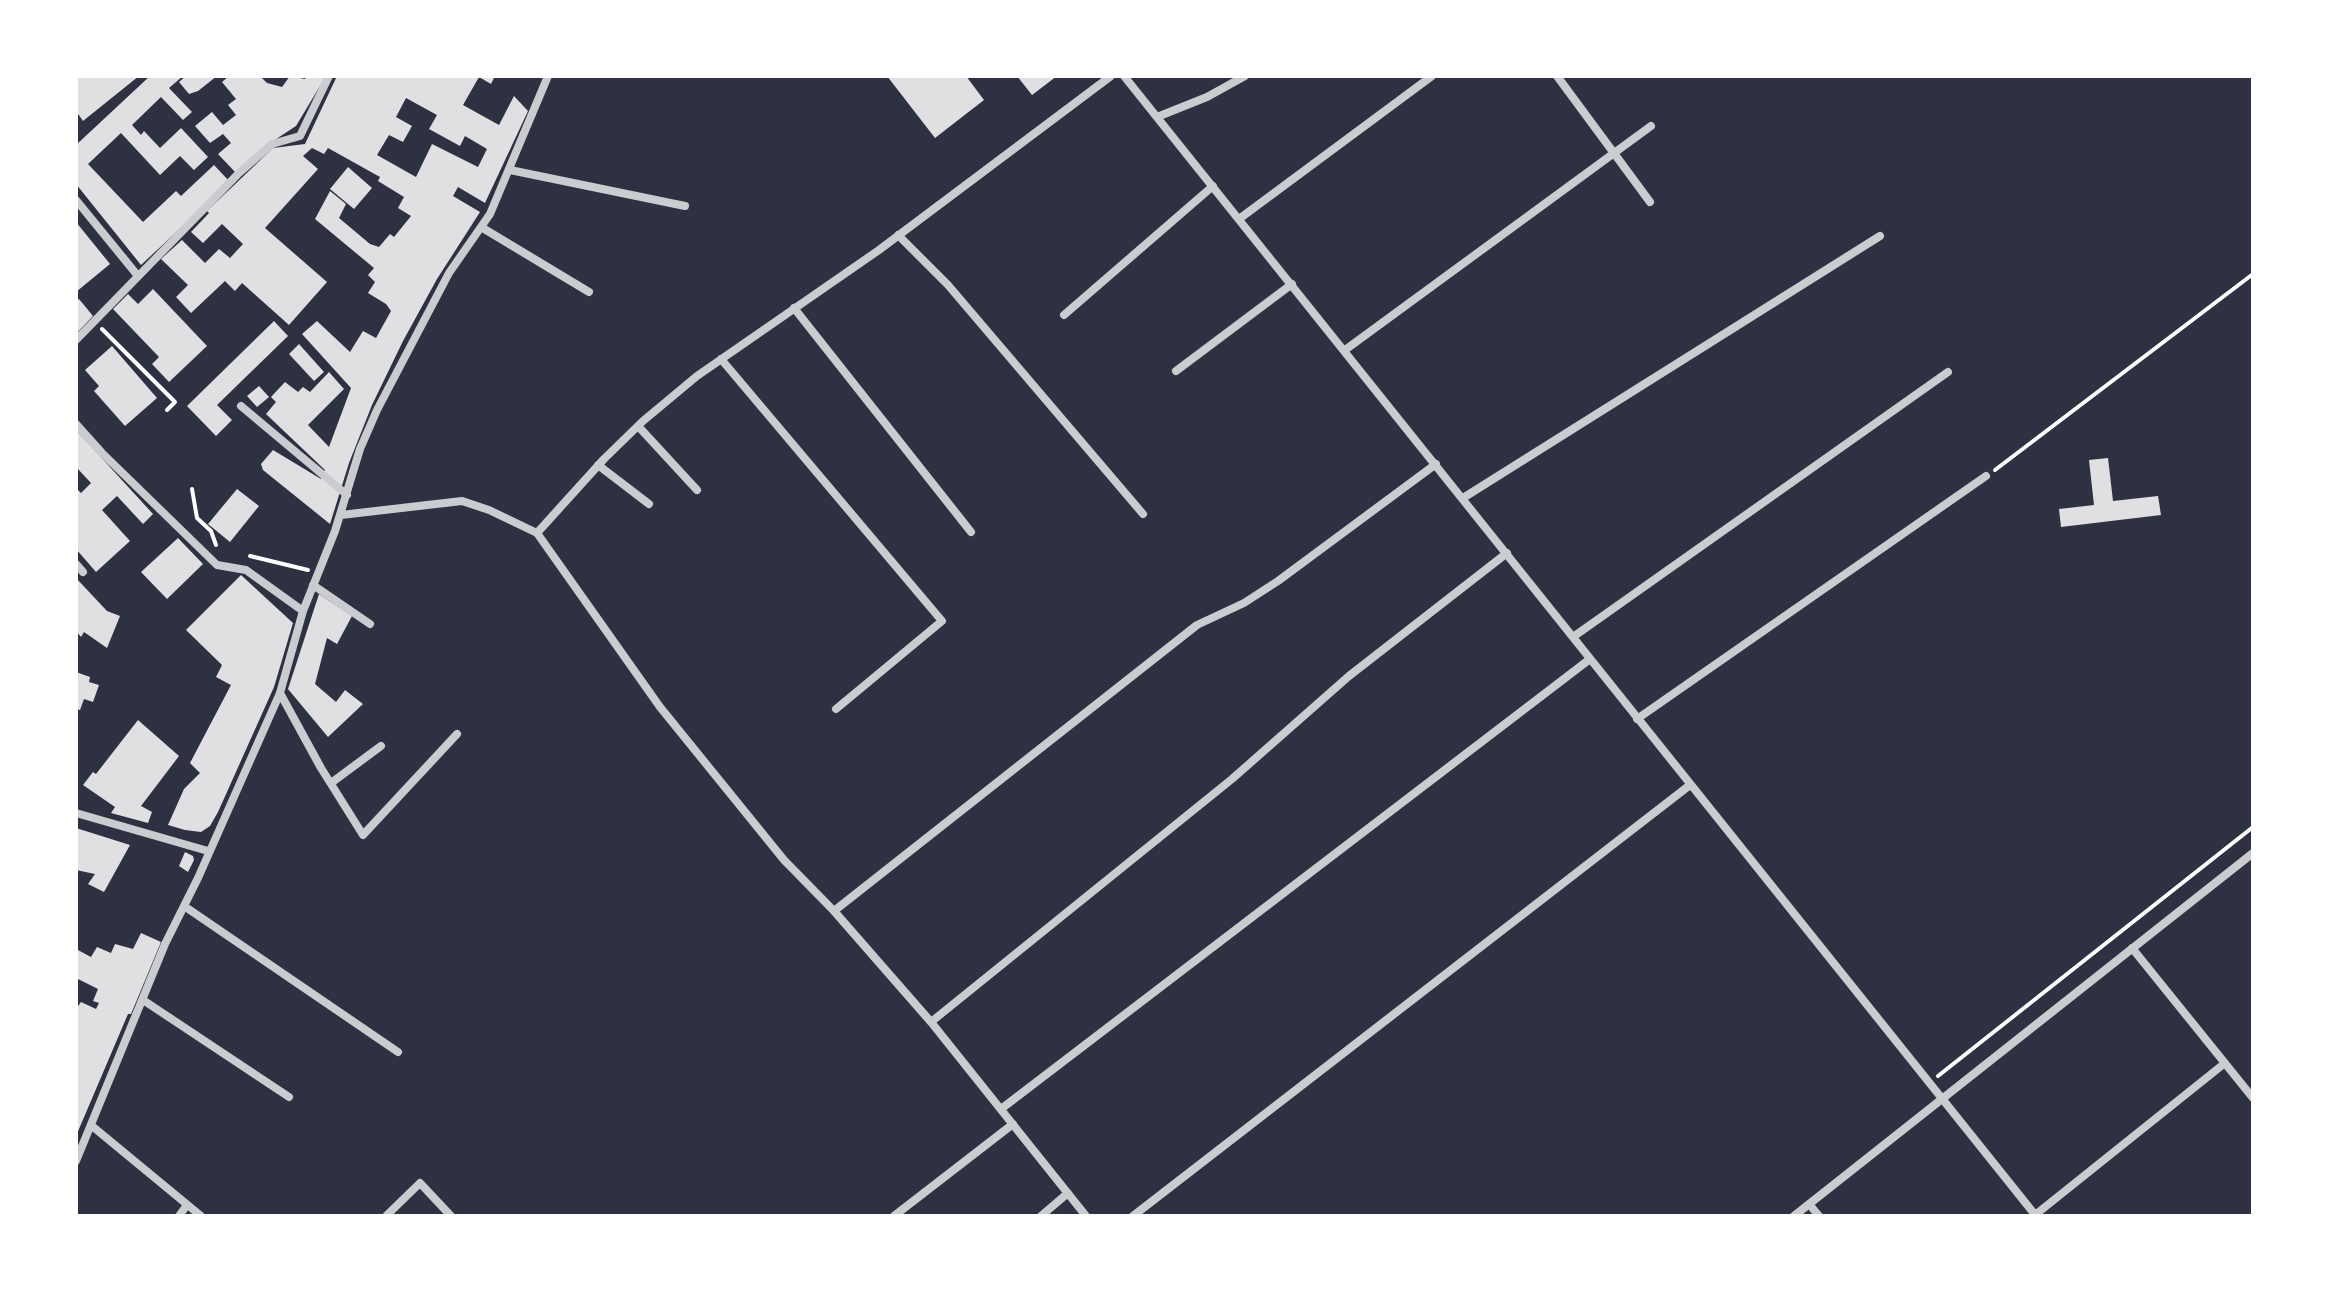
<!DOCTYPE html>
<html>
<head>
<meta charset="utf-8">
<style>
  body { margin:0 }
  #map { position:relative; width:2329px; height:1292px; overflow:hidden; background:#2d3142; font-family:Overpass,sans-serif }
  canvas { display:block }
  .frame { position:absolute; inset:0; border:78px solid #fff; pointer-events:none }
</style>
</head>
<body>
<div id="map">
<canvas width="2329" height="1292"></canvas>
<div class="frame"></div>
</div>
<script>
const c = document.querySelector('canvas').getContext('2d');
c.lineJoin = 'round';
function fillPath(path, color) { c.fillStyle = color; c.fill(path, 'evenodd'); }
function trace(path, color, width, dash) { c.strokeStyle = color; c.lineWidth = width; c.lineCap = dash ? 'butt' : 'round'; c.setLineDash(dash || []); c.stroke(path); }
fillPath(new Path2D(`
  M76 76H139L83 121 76 111Z
  M150 76H183L169 88 192 112 183 120 161 97 132 125 141 135 144 131 160 148 181 128 208 157 194 170 180 156 160 175 121 133 88 164 143 222 176 191 181 196 214 165 230 182 141 265 76 184V145Z
  M186 76H217L198 91 189 94 179 82Z
  M229 76H260L267 83 282 87 290 76 305 79 307 76H326L296 126 270 143 236 173 218 154 231 143 223 134 210 143 195 126 212 112 223 125 236 115 228 105 236 99 222 82Z
  M337 76H495L491 84 479 77 463 105 499 125 514 96 528 111 485 203 458 187 453 196 480 212 437 279 403 341 372 405 349 463 330 524 263 470 261 464 273 450 321 479 325 470 266 414 276 402 271 397 285 382 298 392 303 387 310 392 329 372 344 389 308 425 329 447 351 388 302 334 317 321 350 352 363 331 376 338 391 311 386 304 368 293 375 282 368 275 374 268 315 219 330 191 346 204 339 218 370 244 379 247 390 234 394 237 411 216 398 208 404 197 378 181 380 177 328 148 324 154 312 148 303 156 318 169 265 228 327 282 289 325 242 283 235 291 225 281 191 313 176 297 188 285 161 259 182 240 205 263 219 249 230 258 243 244 222 224 203 243 191 232 209 213 207 211 273 148 305 144ZM406 98 437 115 429 129 460 146 465 136 487 149 478 167 432 144 416 177 377 155 389 135 403 142 412 126 396 117Z
  M887 76H966L984 100 935 138Z
  M1017 76H1057L1032 95Z
  M348 167 372 188 354 209 330 189Z
  M76 222 110 264 76 292Z
  M153 289 207 346 169 382 152 364 159 357 113 309 128 294 138 304Z
  M79 299 93 316 76 334V301Z
  M274 321 288 336 217 405 232 420 216 436 187 406Z
  M299 344 324 372 314 381 289 354Z
  M112 346 157 398 125 426 94 391 99 386 85 370Z
  M259 386 269 397 257 407 247 396Z
  M76 430 153 514 143 524 117 496 102 510 130 541 96 572 76 549V488L81 493 91 483 76 467Z
  M2108 458 2113 501 2158 496 2161 515 2061 527 2059 509 2094 505 2089 460Z
  M237 489 259 506 230 542 208 524Z
  M178 538 203 564 167 599 141 572Z
  M241 575 293 623 274 687 218 812 210 826 201 832 185 830 168 825 184 789 200 773 190 763 231 685 216 677 222 665 186 630Z
  M76 578 107 611 120 616 107 648 84 632 81 637 76 631Z
  M319 594 352 616 337 644 327 638 315 684 336 702 345 690 363 704 328 737 288 689Z
  M76 672 90 677 89 682 99 685 93 702 84 699 80 710 76 709Z
  M138 720 179 756 141 806 152 812 148 823 111 813 115 807 83 785 93 772 96 774Z
  M76 828 130 845 104 892 88 884 95 874 76 870Z
  M185 852 193 856 194 860 188 872 179 866Z
  M141 933 161 942 131 1014H128L76 1136V1009L81 1002 96 1009 99 1003 93 1001 98 989 76 978V949L91 957 97 947 111 953 115 944 133 949Z`), '#e0e0e3');
trace(new Path2D(`
  M102 329 175 402 167 410
  M1995 470 2253 274
  M192 489 197 518 211 531 216 545
  M250 556 308 570
  M1938 1076 2253 827`), '#fff', 4);
trace(new Path2D(`
  M1124 76 2036 1216
  M1557 76 1650 202
  M1157 117 1207 97 1245 76
  M510 170 685 206
  M76 200 138 276
  M1239 219 1432 76
  M481 227 589 292
  M898 235 948 285 1143 514
  M794 308 971 532
  M1064 315 1213 186
  M76 340 239 173 272 144 300 136 329 76
  M1345 350 1651 126
  M721 359 942 621 836 709
  M1176 371 1292 284
  M241 406 347 495
  M76 424 102 453 217 565 246 570 303 611
  M638 426 697 490
  M598 465 649 504
  M1463 498 1880 236
  M341 515 462 501 489 510 537 533 660 707 784 860 834 911 931 1022 1086 1216
  M537 533 604 459 643 421 697 376 879 250 1111 76
  M76 564 83 572
  M313 585 370 624
  M1573 637 1948 372
  M280 693 321 768 363 835 457 734
  M1637 719 1986 476
  M331 783 381 746
  M76 813 208 851
  M184 906 398 1052
  M834 911 1197 625 1244 603 1278 581 1436 464
  M2132 948 2253 1098
  M143 1000 289 1097
  M931 1022 1232 779 1349 676 1507 553
  M1001 1109 1590 659
  M92 1126 201 1216
  M76 1161 165 944 198 878 280 693 303 611 335 531 360 449 377 410 449 273 490 214 548 76
  M1809 1204 1819 1216
  M2035 1215 2225 1063
  M179 1216 187 1205
  M386 1216 420 1183 451 1216
  M894 1216 1013 1124
  M1041 1216 1068 1193
  M1133 1216 1690 785
  M1794 1216 2253 853`), '#caccd0', 8);
</script>
</body>
</html>
